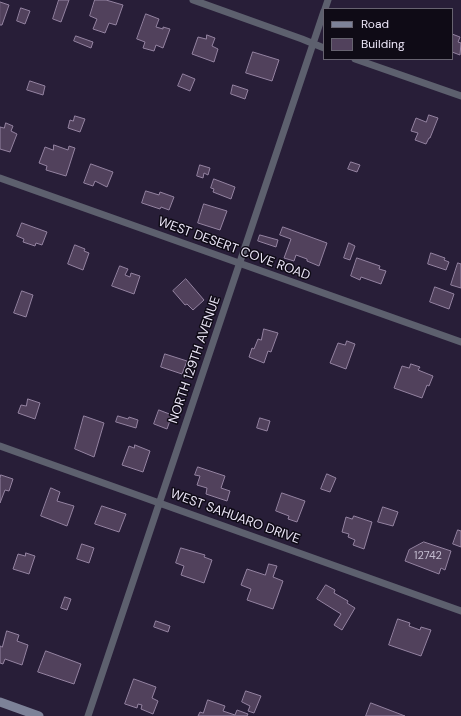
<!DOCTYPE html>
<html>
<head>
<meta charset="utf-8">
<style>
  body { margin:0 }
  #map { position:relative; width:461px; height:716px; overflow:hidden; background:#281e38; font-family:"DM Sans",sans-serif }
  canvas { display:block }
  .legend { position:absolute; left:323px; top:8px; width:130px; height:52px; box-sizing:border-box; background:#0f0b16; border:1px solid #676370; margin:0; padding:5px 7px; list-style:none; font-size:12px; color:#ece6f8 }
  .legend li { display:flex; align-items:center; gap:8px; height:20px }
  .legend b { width:20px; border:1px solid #676370 }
</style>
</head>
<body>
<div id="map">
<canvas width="461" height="716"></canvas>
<ul class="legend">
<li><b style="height:5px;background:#7d8298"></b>Road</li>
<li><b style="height:11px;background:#51415c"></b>Building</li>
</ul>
</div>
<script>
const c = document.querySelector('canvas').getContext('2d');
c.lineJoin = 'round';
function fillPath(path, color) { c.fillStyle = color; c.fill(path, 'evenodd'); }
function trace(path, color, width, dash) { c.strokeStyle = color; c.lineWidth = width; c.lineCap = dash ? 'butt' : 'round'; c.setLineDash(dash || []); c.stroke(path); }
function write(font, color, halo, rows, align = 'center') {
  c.font = font + ' "DM Sans",sans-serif'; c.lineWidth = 3; c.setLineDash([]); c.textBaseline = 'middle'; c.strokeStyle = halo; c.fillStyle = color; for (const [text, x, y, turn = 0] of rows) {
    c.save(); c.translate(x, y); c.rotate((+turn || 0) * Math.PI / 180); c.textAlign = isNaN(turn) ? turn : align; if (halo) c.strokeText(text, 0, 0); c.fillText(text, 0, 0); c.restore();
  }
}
const building = new Path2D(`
  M59 0H69L61 22 53 19Z
  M95 0H106L123 5 116 25 109 23 105 33 93 29 97 19 90 16Z
  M0 2 9 5 2 25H0Z
  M21 8 30 11 25 24 17 21Z
  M146 14 159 19 156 27 163 29V27L170 29 163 48 156 45 154 51 143 48 145 42 137 39Z
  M452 34 460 37 458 42 461 43 460 55 452 52Z
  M207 35 215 38 212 46 218 49 214 62 192 54 198 37 206 39Z
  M76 36 93 42 91 48 74 41Z
  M253 52 279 60 272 81 246 73Z
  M183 74 195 79 190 91 178 86Z
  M30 81 45 86 43 95 27 90Z
  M233 85 248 90 245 99 231 94Z
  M429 115 438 118 430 138H429L426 144 415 140 418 133 411 131 416 118 426 122Z
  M75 116 85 119 80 132 68 128 70 120 73 121Z
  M6 123 13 126 11 131 17 134 10 152 0 149V127L4 128Z
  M54 145 68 150 69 146 75 148 66 176 46 170 47 166 39 163 45 147 53 150Z
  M351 162 360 165 357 172 348 169Z
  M91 164 113 172 107 187 95 181 93 186 84 183Z
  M200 165 210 168 208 175 204 173 203 178 197 176Z
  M214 179 235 187 231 199 213 192 214 189 211 188Z
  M146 191 159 195 160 192 174 197 169 210 161 207 160 209 142 203Z
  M204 204 227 211 220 230 198 223Z
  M22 223 47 232 42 245 36 243 35 246 23 242 24 239 17 236Z
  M283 227 327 243 319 266 307 261V259L296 255 294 261 284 258 291 239 280 235Z
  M260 235 278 240 276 247 258 241Z
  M349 243 355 246 350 260 344 258Z
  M75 245 85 249 84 251 89 253 83 270 68 264Z
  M431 253 445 258 444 260 449 262 446 270 428 264Z
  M357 258 380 266 379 269 386 271 381 284 361 277 360 280 351 276Z
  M458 263 461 264V288L451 285Z
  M120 266 128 269 125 275 130 277 131 273 140 276 134 294 112 286Z
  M186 279 204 300 193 310 187 304 185 305 173 291Z
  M435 287 454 294 449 309 430 302Z
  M22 291 33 295 26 317 14 313Z
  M264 329 278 333 271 352 268 351 264 363 249 357 252 348 254 349 258 339 261 340Z
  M347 341 355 344 346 369 330 363 338 343 345 345Z
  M165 354 187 361 182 374 161 367Z
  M411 364 420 367 418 370 433 376 429 386 427 385 422 398 394 388 402 366 409 368Z
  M28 399 40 403 35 419 18 413 21 405 26 406Z
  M159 410 172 415 167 429 154 424Z
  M84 416 104 423 94 457 75 449Z
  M118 416 128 419 129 417 138 420 136 428 116 422Z
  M260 418 270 421 267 431 257 428Z
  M135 445 150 451 143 472 122 465 129 446 134 448Z
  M198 467 225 476 221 488 230 491 227 501 206 494 207 488 197 485 200 476 195 475Z
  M327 474 336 478 330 492 321 489Z
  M1 475 13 479 9 491 5 490 0 503V479Z
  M51 488 60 492 57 501 74 506 67 526 41 516Z
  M282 493 305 501 297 522 288 519 289 516 276 511Z
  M102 506 126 514 119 532 95 524Z
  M383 507 398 512 393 526 378 522Z
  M354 516 372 522 364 549 353 545 355 540 348 537 349 534 342 532 346 517 352 519Z
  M458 530 461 531V547L453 544Z
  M424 542 451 551 445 570 441 568 439 574 405 561 409 550Z
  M82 544 94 548 89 563 77 559Z
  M181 548 205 555 204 557 212 560 204 583 181 575 184 566 176 563Z
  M26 553 35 556 29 574 13 569 18 554 25 556Z
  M269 564 277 566 273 577 283 581 273 609 247 600 251 589 241 585 247 569 265 575Z
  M326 585 335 590 334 593 348 601 347 603 355 608 342 630 334 625 341 614 317 599Z
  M65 597 71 599 67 610 61 608Z
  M398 619 410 623 409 626 420 630 421 627 431 630 421 656 389 645Z
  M156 621 170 626 168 632 154 627Z
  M7 631 19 635 17 641 28 645 22 665 5 659 3 664 0 663V646L2 647Z
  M46 651 81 664 74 684 38 672Z
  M134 679 156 687 152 698 158 701 153 714 141 709 142 705 138 704 137 708 125 704Z
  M246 691 261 696 254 713 248 711 250 706 242 702Z
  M208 700 225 706 223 711 235 715 237 710 248 714 247 716H198L200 712 203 713Z
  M371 703 405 716H366Z`);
fillPath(building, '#51415c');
trace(building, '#9483a1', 1);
trace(new Path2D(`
  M193 0 302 39 324 48
  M325 9 328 0
  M355 59 461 96
  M0 178 461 342
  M0 446 461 611
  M88 716 324 11`), '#5d606e', 7);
trace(new Path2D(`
  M0 702 39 716`), '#7d8298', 9);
write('11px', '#c5bdd1', null, [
  ["12742",428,556]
]);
write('13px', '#ece6f8', '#0f0b16', [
  ["WEST DESERT COVE ROAD",234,249,20],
  ["NORTH 129TH AVENUE",195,360,-71],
  ["WEST SAHUARO DRIVE",235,517,20]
]);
</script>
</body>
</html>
